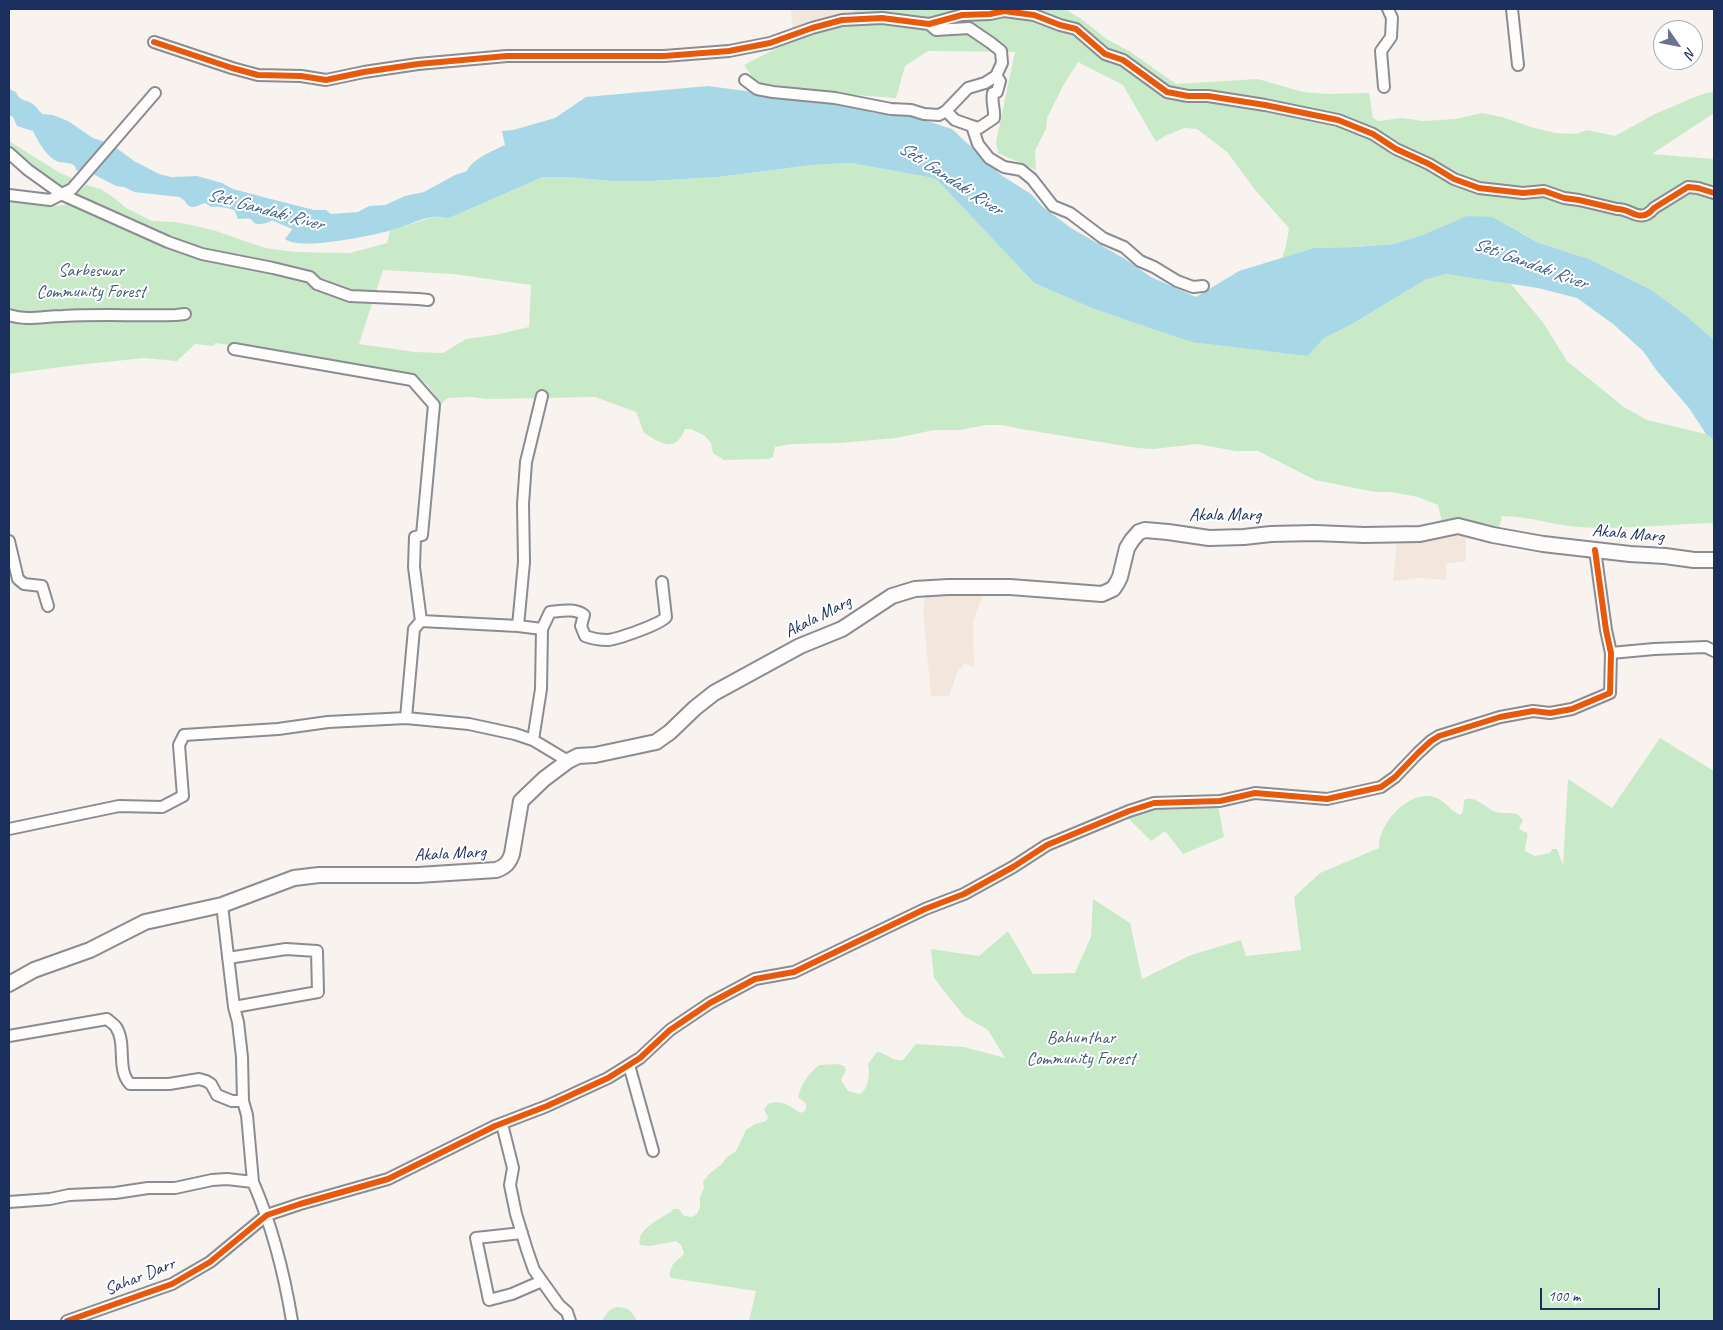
<!DOCTYPE html>
<html>
<head>
<meta charset="utf-8">
<style>
  body { margin:0 }
  #map { position:relative; width:1723px; height:1330px; overflow:hidden; background:#f8f3ee; font-family:Caveat,sans-serif }
  canvas { display:block }
  .frame { position:absolute; inset:0; border:10px solid #1b2f5e; pointer-events:none }
  .north { position:absolute; left:1653px; top:20px; width:50px; height:50px; box-sizing:border-box; background:#fff; border:1px solid #a4acbf; border-radius:50%; rotate:123deg; font-size:14px; font-weight:700; line-height:20px; text-align:center; color:#1b2f5e }
  .north::after { content:''; display:block; margin:auto; width:18px; height:22px; background:#687490; clip-path:polygon(50% 0,100% 100%,50% 72%,0 100%) }
  .scale { position:absolute; left:1540px; top:1288px; width:120px; height:22px; box-sizing:border-box; border:2px solid #1b2f5e; border-top:0; padding-left:6px; font-size:15px; line-height:18px; white-space:nowrap; color:#1b2f5e; -webkit-text-stroke:4px #fff; paint-order:stroke }
</style>
</head>
<body>
<div id="map">
<canvas width="1723" height="1330"></canvas>
<div class="frame"></div>
<div class="north">N</div>
<div class="scale">100 m</div>
</div>
<script>
const c = document.querySelector('canvas').getContext('2d');
c.lineJoin = 'round';
function fillPath(path, color) { c.fillStyle = color; c.fill(path, 'evenodd'); }
function trace(path, color, width, dash) { c.strokeStyle = color; c.lineWidth = width; c.lineCap = dash ? 'butt' : 'round'; c.setLineDash(dash || []); c.stroke(path); }
function write(font, color, halo, rows, align = 'center') {
  c.font = font + ' Caveat,sans-serif'; c.lineWidth = 4; c.setLineDash([]); c.textBaseline = 'middle'; c.strokeStyle = halo; c.fillStyle = color; for (const [text, x, y, turn = 0] of rows) {
    c.save(); c.translate(x, y); c.rotate((+turn || 0) * Math.PI / 180); c.textAlign = isNaN(turn) ? turn : align; if (halo) c.strokeText(text, 0, 0); c.fillText(text, 0, 0); c.restore();
  }
}
fillPath(new Path2D(`
  M791 9H855L851 20 793 40Z
  M1466 530V561L1446 564 1447 580 1418 578 1393 581 1397 539Z
  M926 592H984L973 621 974 668 965 663 957 673 949 696H931L923 611Z`), '#f3e7dd');
fillPath(new Path2D(`
  M855 9 1066 10 1080 18 1108 40 1129 51 1176 84 1258 79 1303 92 1326 94 1369 93 1373 118 1378 121 1402 118 1423 121 1456 119 1482 113 1502 117 1534 128 1555 133 1576 134 1587 130 1615 136 1655 114 1690 99 1706 93 1714 92V113L1652 154 1714 159V340L1684 314 1650 289 1589 259 1539 243 1520 232 1425 234 1394 244 1355 247 1314 248 1282 258 1286 246 1289 228 1256 191 1227 152 1197 129 1184 128 1165 136 1156 142 1123 85 1078 62 1063 86 1047 118 1046 129 1035 151 1036 170 998 153 996 142 1015 52 928 51 905 66 896 98 841 94 756 82 744 65 793 40 850 20Z
  M9 141 60 173 74 179 66 187 61 189 9 150Z
  M851 163 933 178 938 181 1034 283 1094 309 1134 322 1308 356 1324 338 1352 324 1425 280 1446 274 1510 283 1542 321 1567 361 1624 407 1647 420 1706 434 1714 440V523C1669 524 1624 530 1579 527 1553 525 1528 516 1502 516L1498 533 1443 526 1438 505 1418 497 1391 492H1375L1315 480 1258 451H1236L1197 444 1154 449 1137 448 1021 429 1002 425H986L960 430H934L896 438 840 443 791 444 775 447 773 457 769 459 724 460 713 453 711 443 705 436 691 429H685C684 431 683 434 681 437 671 452 656 440 644 433L636 412 595 397 486 399 472 397 448 398 441 404 428 386 414 375 350 366 304 356 215 343 214 346 195 344 177 361 144 358 68 366 9 374V199L54 206 65 205 86 185 101 189 117 200 126 208 152 221 175 222 191 225 216 231 265 248 295 252 350 253 387 243 390 231 433 217 449 218 543 177H566L612 181H652L718 177 812 165ZM383 270 453 274 531 285 529 327 495 335 466 339 443 353 415 352 359 344Z
  M1660 738 1714 771V1321H749L756 1291 671 1278 669 1274 673 1264 684 1254 681 1245 676 1241 650 1246 640 1245C635 1228 664 1218 674 1209H679L684 1216 692 1217 697 1214 700 1207V1197L704 1188 703 1182 709 1174 722 1164 727 1157 736 1151 746 1130 755 1124 766 1121 768 1117 764 1110 768 1104C781 1099 790 1106 800 1113L805 1111C809 1104 803 1101 798 1097 801 1084 809 1073 819 1065L837 1064 844 1066 846 1070 841 1080 848 1091 860 1094C869 1088 870 1074 868 1064L877 1052C887 1053 892 1062 903 1060L916 1044 964 1047 1005 1058 988 1030 964 1016 934 978 931 949 979 956 1008 931 1033 974 1075 973 1091 937 1093 899 1130 923 1142 979 1191 955 1241 940 1246 956 1301 950 1294 897 1320 873 1379 848C1378 824 1408 790 1434 797 1445 800 1450 811 1460 815L1463 812 1464 800C1473 795 1485 806 1493 811 1500 814 1509 812 1517 814L1523 820 1519 829 1527 833C1529 839 1524 844 1525 851L1535 856 1550 853 1552 849H1557L1563 865 1568 779 1612 808Z
  M1167 805H1218L1224 837 1183 854 1165 831 1151 841 1125 815Z
  M618 1307C630 1308 632 1312 637 1321H602C606 1314 609 1308 618 1307Z`), '#c9eac8');
fillPath(new Path2D(`
  M708 86 851 105 874 113 908 115 952 129 1001 175 1031 194 1043 207 1071 228 1125 259 1151 277 1196 297 1239 271 1314 248 1355 247 1394 244 1425 234 1467 216 1492 217 1539 243 1589 259 1650 289 1684 314 1714 340V440L1706 434 1689 408 1657 371 1643 351 1613 324 1577 298 1538 288 1446 274 1425 280 1352 324 1324 338 1308 356 1192 342 1094 309 1034 283 938 181 933 178 851 163 812 165 718 177 652 181H612L566 177H543L449 218C444 218 438 216 433 217 418 219 403 228 389 231 369 236 300 251 285 239L294 227 291 219C280 212 272 224 260 224 254 225 254 221 250 219 247 218 241 219 238 219L235 211C230 208 217 206 211 207L205 203C201 204 193 209 189 206 185 203 187 201 179 197L134 192 124 187 116 186 93 174 76 170 75 166C70 162 65 163 59 162 47 158 38 141 33 131L17 126 13 117 9 115V89L16 92C20 102 27 99 34 105 37 107 39 112 43 114L53 115 68 121 93 138 111 144 134 161 159 174 171 177 197 176 222 183 233 189 267 198 314 210H326L331 214 358 212 369 206 385 205 405 196 424 192 455 175 467 171C471 160 494 150 505 145L502 131 513 130 555 118 586 97Z`), '#a8d8e8');
trace(new Path2D(`
  M265 209 295 222 312 226`), '#a8d8e8', 15);
const street = new Path2D(`
  M1512 9 1518 65
  M154 42 232 68 258 75 301 76 326 80 364 72 418 64 507 56H664L729 51 770 43 812 28 842 20 882 18 929 24 962 15 990 14 1004 11 1034 15 1060 25 1076 29 1105 54 1123 60 1167 92 1188 96H1208L1265 105 1338 120 1373 134 1396 149 1429 164 1454 179 1479 188 1523 193 1544 191 1564 198 1579 200 1617 209C1631 208 1640 225 1654 208L1688 187 1698 188 1714 193
  M745 80 757 89 773 92 835 98 891 109 911 110 924 114 939 115 946 111 968 88 985 83 996 76 1002 63 1001 51 991 43 969 28 936 30 929 24
  M1384 87 1381 51 1391 37 1392 18 1388 9
  M946 111 955 120 972 126 978 144 989 158 1004 167 1021 170 1032 179 1053 206 1070 213 1103 238 1124 247 1140 261 1154 267 1177 281 1193 287 1203 286
  M972 126 979 128 994 118C995 109 991 102 993 93L997 92 1000 81 996 76
  M9 153 28 170 63 195 168 242 202 254 273 268 310 277 317 284 350 296 418 299 428 300
  M9 195 50 200 72 189 155 93
  M9 315C26 321 45 316 63 316 100 314 138 316 176 315L185 314
  M234 349 412 380 434 405 422 535 415 537 414 567 421 621 414 629 406 718
  M9 541 18 579 24 584 42 586 48 606
  M421 621 518 626
  M542 629 550 612C561 611 575 608 584 615L581 626 585 636C593 639 599 640 608 640 618 639 661 624 666 617L662 582
  M1611 653 1654 649 1706 647 1714 651
  M533 740 541 689 542 629 518 626 524 562 523 504 526 462 542 396
  M9 829 119 806 162 807 183 796 179 745 184 735 278 729 328 722 406 718 469 724 515 734 533 740 568 761
  M222 905 234 1007 238 1022 242 1057 243 1101 247 1115 253 1182
  M228 958 286 949 317 951 318 992 234 1007
  M9 1036 107 1019C109 1021 114 1024 116 1027 127 1044 116 1069 130 1084H169L199 1079 206 1081 211 1084 217 1095 232 1101H243
  M629 1065 653 1151
  M502 1124 513 1168 510 1185 516 1214 527 1250 534 1270 559 1305 567 1312 570 1321
  M9 1202 50 1199 69 1195 115 1193 148 1188H175L212 1180 227 1179 253 1182C273 1228 284 1272 292 1321
  M522 1233 476 1238 489 1300 512 1294 542 1281
  M67 1321 172 1284 210 1262 267 1215 300 1204 388 1179 495 1126 547 1106 608 1078 640 1058 670 1030 710 1003 755 979 794 972 925 909 964 894 1013 867 1047 845 1129 811 1154 803 1220 801 1255 793 1327 799 1381 787 1395 777 1418 753 1431 741 1439 736 1500 717 1533 711 1550 713 1572 709 1610 693 1611 653 1606 630 1595 550`);
const secondary = new Path2D(`
  M9 984 34 970 90 950 145 922 222 905 294 878 319 875H418L496 870C505 867 509 863 512 854L521 801 544 779 568 761 578 756 595 755 656 742 670 732 695 708 714 693 800 646 842 629 892 596 915 589 948 587H1010L1102 594 1113 589 1117 583 1120 577 1127 548 1132 540 1139 532 1145 530 1168 532 1209 538 1244 537 1271 534 1315 533 1364 535 1420 534 1458 526 1493 535 1543 544 1630 554 1665 556 1694 560H1714`);
trace(street, '#8b8c93', 14);
trace(secondary, '#8b8c93', 18);
trace(street, '#fefdfc', 10);
trace(secondary, '#fefdfc', 14);
trace(new Path2D(`
  M154 42 232 68 258 75 301 76 326 80 364 72 418 64 507 56H664L729 51 770 43 812 28 842 20 882 18 929 24 962 15 990 14 1004 11 1034 15 1060 25 1076 29 1105 54 1123 60 1167 92 1188 96H1208L1265 105 1338 120 1373 134 1396 149 1429 164 1454 179 1479 188 1523 193 1544 191 1564 198 1579 200 1617 209C1631 208 1640 225 1654 208L1688 187 1698 188 1714 193
  M67 1321 172 1284 210 1262 267 1215 300 1204 388 1179 495 1126 547 1106 608 1078 640 1058 670 1030 710 1003 755 979 794 972 925 909 964 894 1013 867 1047 845 1129 811 1154 803 1220 801 1255 793 1327 799 1381 787 1395 777 1418 753 1431 741 1439 736 1500 717 1533 711 1550 713 1572 709 1610 693 1611 653 1606 630 1595 550`), '#e8590c', 6);
write('18px', '#3d5c71', '#fff', [
  ["Sarbeswar",91,271],
  ["Community Forest",91,292],
  ["Bahunthar",1081,1038],
  ["Community Forest",1081,1059]
]);
write('18px', '#1b2f5e', '#fff', [
  ["Akala Marg",1225,515],
  ["Akala Marg",1628,534,5],
  ["Akala Marg",818,617,-27],
  ["Akala Marg",450,854,-3],
  ["Sahar Darr",140,1277,-22]
]);
write('italic 19px', '#3b5e87', '#fff', [
  ["Seti Gandaki River",950,179,33],
  ["Seti Gandaki River",265,210,15],
  ["Seti Gandaki River",1530,264,20]
]);
</script>
</body>
</html>
